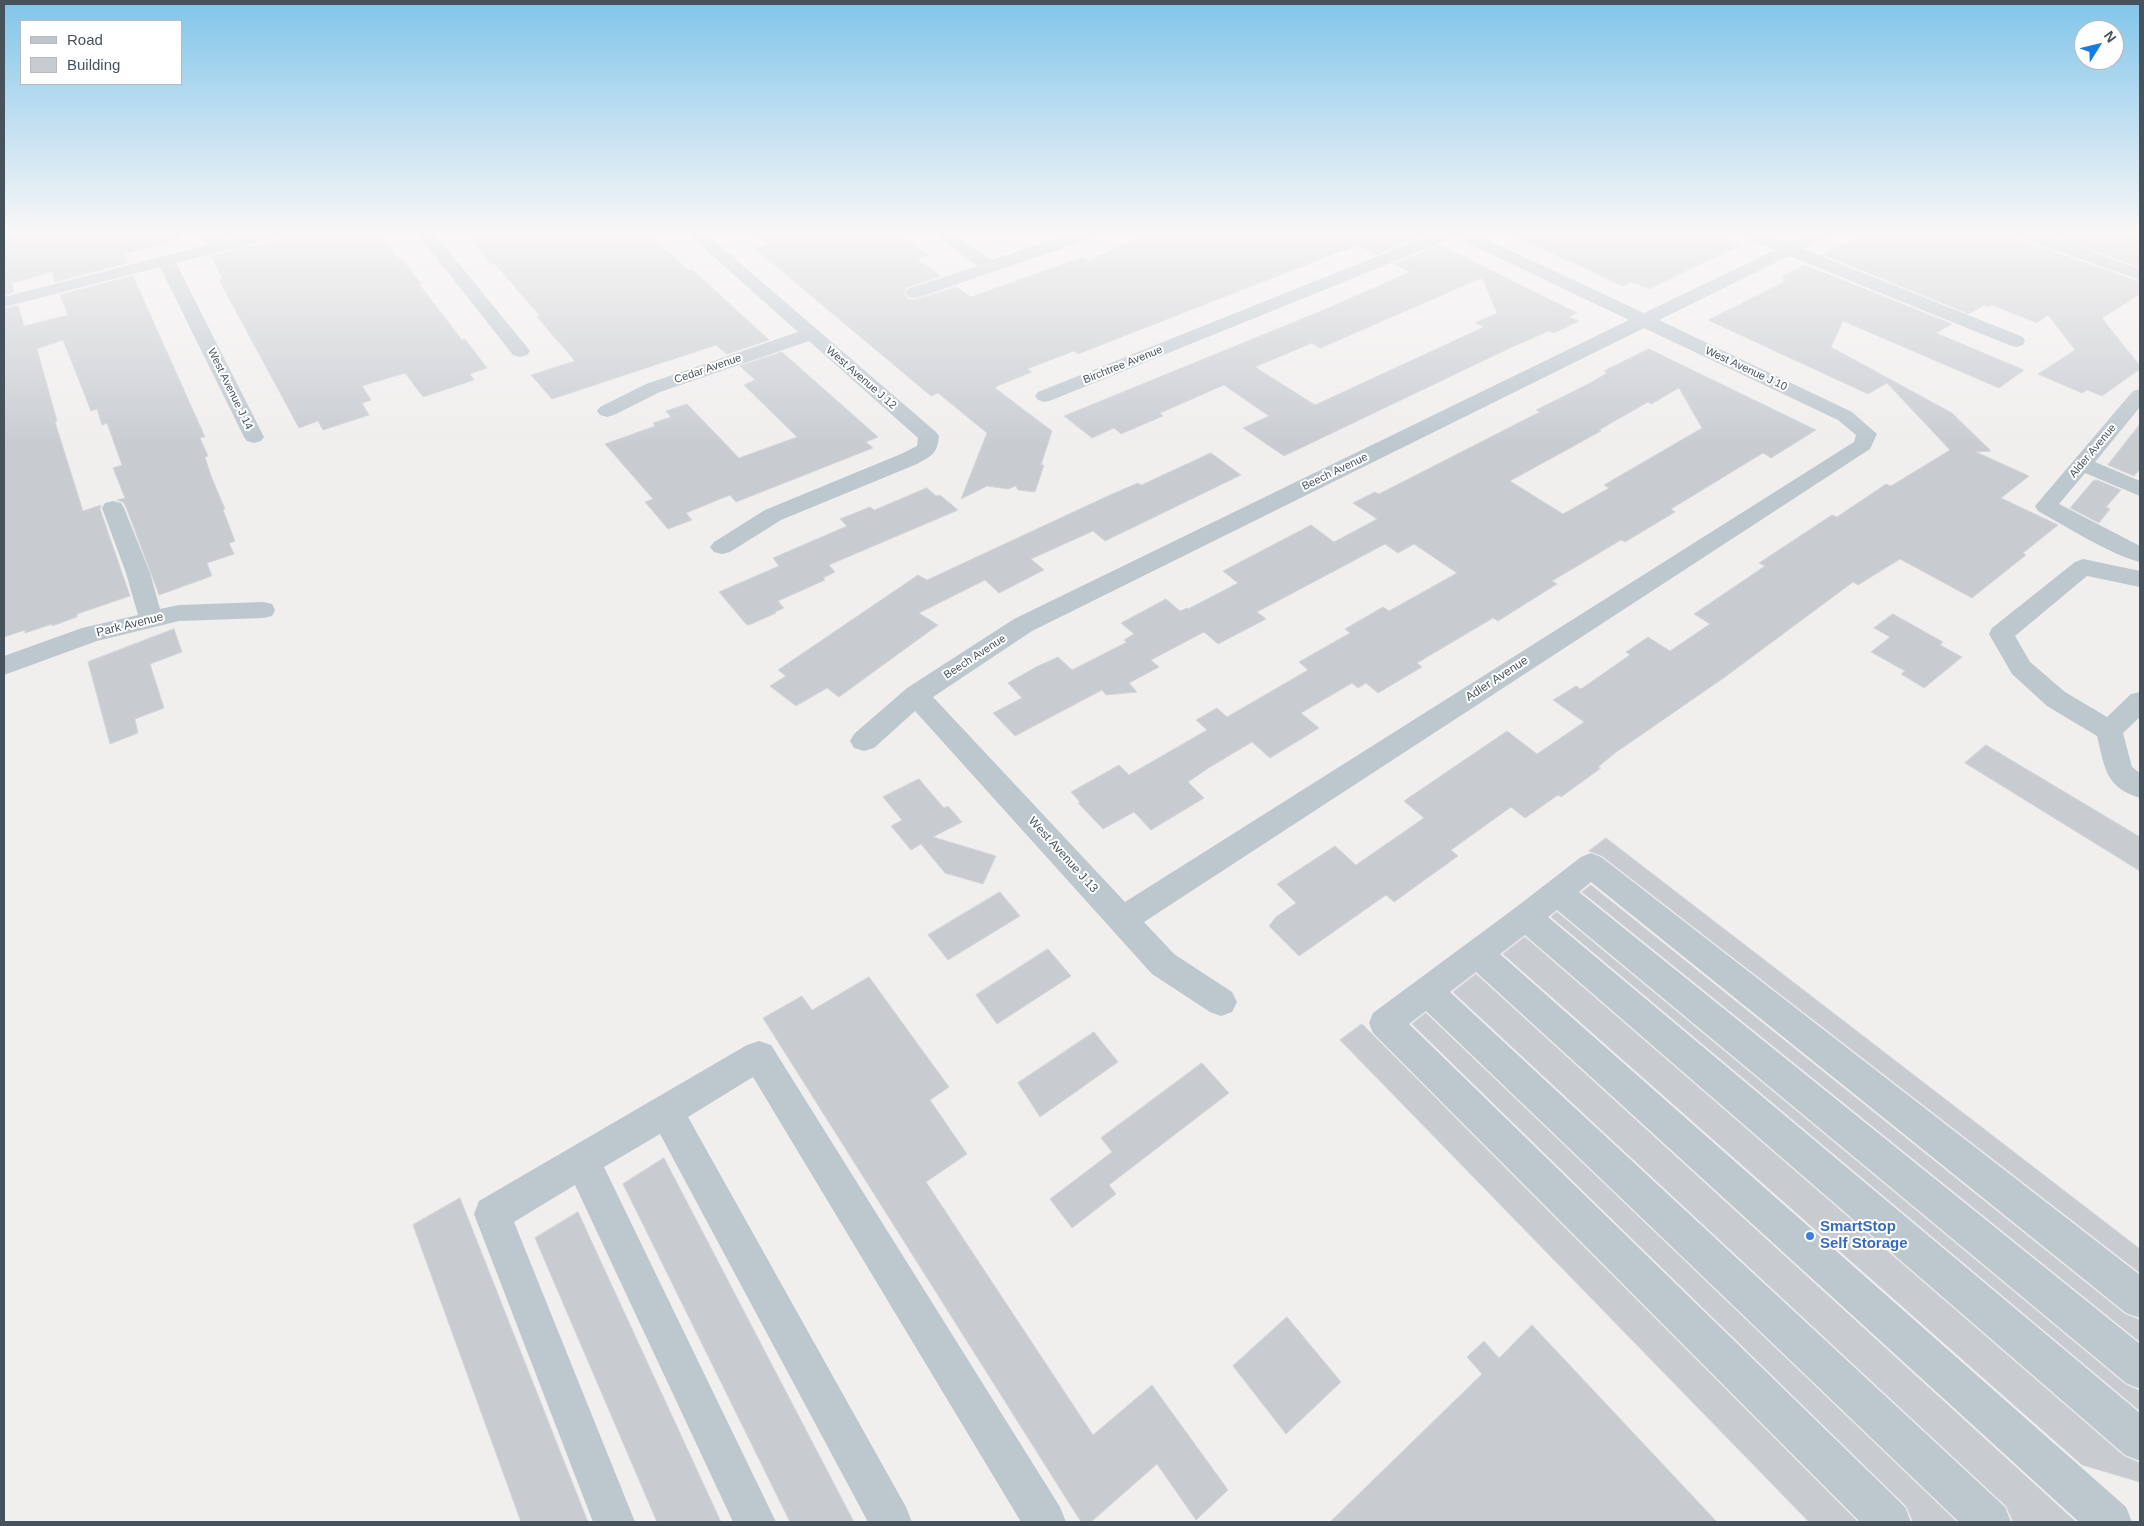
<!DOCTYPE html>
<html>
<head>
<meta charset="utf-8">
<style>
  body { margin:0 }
  #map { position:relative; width:2144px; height:1526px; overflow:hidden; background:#f1eeee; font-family:Arial,sans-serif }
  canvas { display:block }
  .frame { position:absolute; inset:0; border:5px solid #46535c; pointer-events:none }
  .legend { position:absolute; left:20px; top:20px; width:162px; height:65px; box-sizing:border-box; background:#fff; border:1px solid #b5babe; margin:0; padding:6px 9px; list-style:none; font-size:15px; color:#46535c }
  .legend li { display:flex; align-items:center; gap:10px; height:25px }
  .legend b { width:25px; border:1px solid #b5babe }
  .north { position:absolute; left:2074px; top:20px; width:50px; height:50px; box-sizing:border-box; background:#fff; border:1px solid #b5babe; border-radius:50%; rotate:54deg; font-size:14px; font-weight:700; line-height:20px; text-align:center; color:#46535c }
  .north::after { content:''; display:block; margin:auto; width:18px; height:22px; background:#167be3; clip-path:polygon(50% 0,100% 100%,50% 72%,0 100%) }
</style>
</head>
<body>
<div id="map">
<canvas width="2144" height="1526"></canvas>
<div class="frame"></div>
<ul class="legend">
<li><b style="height:6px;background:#bcc7ce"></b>Road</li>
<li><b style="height:14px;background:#c8ccd1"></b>Building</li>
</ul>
<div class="north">N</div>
</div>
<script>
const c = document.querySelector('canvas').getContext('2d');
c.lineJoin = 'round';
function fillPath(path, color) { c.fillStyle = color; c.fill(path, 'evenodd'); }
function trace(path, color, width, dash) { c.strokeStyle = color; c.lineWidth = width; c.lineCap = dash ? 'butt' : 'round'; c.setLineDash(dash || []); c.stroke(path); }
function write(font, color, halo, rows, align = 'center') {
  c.font = font + ' Arial,sans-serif'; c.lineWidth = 4; c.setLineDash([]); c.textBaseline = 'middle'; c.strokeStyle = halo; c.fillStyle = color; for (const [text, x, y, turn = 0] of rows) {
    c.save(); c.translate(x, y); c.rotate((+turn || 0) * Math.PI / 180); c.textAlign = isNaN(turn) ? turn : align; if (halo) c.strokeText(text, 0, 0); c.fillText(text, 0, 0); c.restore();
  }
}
const building = new Path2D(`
  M4 232H179L180 240 124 254 128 263 55 282 52 272 12 283 14 292 4 295Z
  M198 232H251L204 244Z
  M288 232H297L298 239 324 232H378L399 260 402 259 421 284H419L462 340 465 339 487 368 470 374 474 380 423 397 405 373 362 386 371 400 362 403 369 415 323 430 318 421 299 428 219 280 223 279 211 256 284 238Z
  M503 232H647L689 271 692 270 707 283 769 340 727 354 716 345 552 399 531 375 575 361 537 317 540 316 494 263 491 264 471 240Z
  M752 232H896L928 255 917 259 941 276 906 288 904 294 908 299 914 300 956 287 971 297 1083 257 1088 261 1128 242 1157 232H1413L1422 236 1376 255 1357 245 1078 354 1074 351 1027 369 1032 372 997 386 995 388 1052 431 1041 465H1044L1035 492 1018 490 1016 486 1008 489 987 486 961 499 987 433 938 393 931 396 754 248 768 244Z
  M1506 232H1708L1740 245 1649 289 1631 282 1623 286Z
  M1869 232H1919L1936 238 1949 232H1960L1982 240 1984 232H2011L2014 238 2140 282V294L2102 318 2140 366V369L2102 396 2087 390 2082 393 2038 374 2075 350 2048 315 2037 323 1992 305 1988 307 1984 305 1969 314 1824 255Z
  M2042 232H2140V267Z
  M1440 245 1577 313 1569 317 1579 321 1554 333 1549 331 1512 347 1284 456 1243 428 1269 416 1224 385 1160 413 1163 416 1121 434 1114 428 1092 438 1064 416 1326 309 1410 272 1394 264ZM1482 278 1497 313 1475 323 1484 327 1315 405 1255 367 1312 343 1320 348Z
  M1805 265 1952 324 1936 333 2024 370 1999 388 1843 321 1831 347 1952 413 1991 451 1976 452 2029 476 2001 498 2058 525 2023 553 2026 555 1972 598 1900 559 1858 585 1853 582 1725 677 1615 753 1598 767 1601 768 1561 797 1558 795 1525 818 1511 807 1451 850 1458 856 1394 902 1386 895 1299 956 1269 926 1276 917 1296 903 1277 884 1335 846 1356 865 1424 818 1404 801 1507 731 1537 754 1584 722 1553 700 1576 686 1581 689 1630 655 1626 652 1648 637 1670 651 1710 624 1694 614 1765 566 1759 563 1832 515 1837 517 1886 484 1891 486 1950 450 1887 383 1868 394 1708 320 1786 281 1782 280 1785 278 1781 277Z
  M133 276 205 437 200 438 208 456 205 457 211 476 225 509 223 510 235 541 229 543 234 554 207 563 212 576 159 595 126 507 123 502 117 500 125 498 113 468 122 465 107 423 102 425 97 409 91 411 63 340 37 349 57 421 55 422 83 511 101 505 100 509 130 596 77 614V617L52 626V624L25 633V630L4 637V309L18 305 24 326 68 315 60 295Z
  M1649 349 1816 430 1771 458 1763 453 1671 509 1675 512 1625 542 1621 540 1552 581 1557 584 1498 621 1493 618 1417 663 1422 667 1378 693 1366 683 1358 688 1352 683 1301 713 1319 728 1270 758 1252 742 1210 767 1188 782 1204 798 1151 830 1134 812 1103 829 1078 803 1080 802 1071 792 1119 765 1129 775 1207 730 1196 720 1217 708 1227 717 1308 670 1299 662 1350 633 1345 629 1383 607 1389 611 1457 573 1414 544 1398 553 1385 544 1257 612 1266 619 1218 644 1204 632 1151 660 1159 667 1129 683 1137 692 1106 695 1102 690 1015 736 993 713 1022 698 1008 683 1036 667 1058 657 1072 670 1127 642 1124 640 1134 634 1121 623 1166 599 1180 611 1187 608 1188 609 1238 583 1223 571 1311 525 1334 542 1377 519 1353 503 1375 492 1379 494 1518 423 1540 412 1536 410 1590 383 1607 373 1604 371ZM1679 388 1702 428 1604 485 1609 488 1563 514 1510 481 1601 431 1599 430 1648 402 1651 404Z
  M782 352 878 437 866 442 873 448 736 502 730 495 686 513 692 520 668 529 645 502 653 499 605 444 655 426 653 423 671 417 666 411 687 404 739 458 797 437 744 385 755 380 740 366Z
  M2140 424V469L2134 476 2108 465Z
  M1211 453 1241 475 1105 541 1093 531 1031 559 1044 570 999 593 985 580 919 613 938 625 839 697 827 688 796 706 770 686 786 676 778 670 918 575 927 580 1110 495 1138 483 1141 485Z
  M2097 480 2121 490 2106 507 2110 509 2099 523 2070 508 2093 481Z
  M927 488 936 496 940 495 958 510 829 565 835 572 823 578 825 580 778 601 784 608 775 612 776 613 749 625 746 624 719 592 779 566 773 558 847 526 840 519 870 507 874 510Z
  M1893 614 1943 642 1940 645 1962 657 1924 688 1901 674 1905 671 1871 652 1890 637 1874 628Z
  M174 629 182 652 150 664 164 708 135 719 138 733 110 744 88 662Z
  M1986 745 2140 837V871L1965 763Z
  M919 779 944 808 948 806 962 822 933 837 996 856 983 884 945 873 921 844 911 850 891 826 902 820 883 797Z
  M1606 838 2140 1249V1273L1602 856 1589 851Z
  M1591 885 2125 1314 2140 1320V1342L1582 892Z
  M1000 892 1020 916 948 960 928 935Z
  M1557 912 2125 1384 2140 1391V1411L1551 917Z
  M1525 937 2124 1456 2140 1463V1482L2082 1465 1503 954Z
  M1048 949 1071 976 997 1024 976 995Z
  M1476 974 2076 1522H2013L2006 1506 1453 992Z
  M869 977 949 1087 930 1100 967 1154 926 1182 1093 1435 1152 1385 1228 1490 1196 1520 1157 1464 1091 1522H1081L763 1018 802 996 812 1010Z
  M1426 1013 1957 1522H1913L1906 1506 1412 1024Z
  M1362 1024 1372 1034 1858 1522H1809L1340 1040Z
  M1094 1032 1118 1062 1040 1117 1018 1083Z
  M1202 1063 1229 1093 1109 1185 1116 1194 1072 1228 1050 1199 1112 1152 1101 1138Z
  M664 1158 854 1522H790L623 1184Z
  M460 1198 588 1522H521L413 1225Z
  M578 1212 721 1522H657L535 1238Z
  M1287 1317 1341 1382 1286 1434 1233 1366Z
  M1532 1325 1717 1522H1330L1482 1374 1467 1357 1484 1341 1499 1358Z`);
fillPath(building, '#c8ccd1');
trace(building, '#d2d5da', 1);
fillPath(new Path2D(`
  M258 232H286L284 236 176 263 264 437 261 441 254 443 247 441 244 437 160 267 4 307V297Z
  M416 232H433L527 347 530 351 527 355 520 357 513 355Z
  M686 232H704L936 432 939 436C937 455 932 455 917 464L781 520 730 552 722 554 714 552 710 547 714 542 765 510 901 454 917 446 918 438 809 341 660 392 614 415 607 417 600 415 597 411 600 407 646 384 798 332Z
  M932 232H951L992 260 1075 232H1099L1097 236 920 297 914 298 908 297 905 293 908 289 977 266Z
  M1438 232H1471L1644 313 1775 250 1740 236 1738 232H1761L1788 243 1811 232H1832L1830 236 1803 249 2023 337 2025 341 2023 345 2016 347 2009 345 1789 256 1659 320 1852 412 1877 434 1870 449 1144 922 1174 954 1232 992 1237 1002 1232 1012 1221 1016 1210 1012 1152 974 915 711 874 748 864 751 854 748 850 741 854 734 907 688 1014 619 1629 320 1455 237 1052 400 1045 402 1038 400 1035 396 1038 392ZM1644 328 1838 420 1856 435 1854 442 1125 902 933 697 1032 631Z
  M2013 232H2037L2140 269V280L2015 236Z
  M2140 389V407L2095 462 2140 481V496L2085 473 2059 504 2140 546V562C2109 554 2067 527 2038 511L2035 506 2133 391Z
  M113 501 121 503 124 508 150 573 160 609 179 605 263 602 272 604 275 610 272 616 263 618 179 621 97 641 4 675V656L82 628 138 615 126 573 102 508 105 503Z
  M2083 559 2140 571V587L2087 576 2015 636 2030 662 2065 692 2107 717 2131 694 2140 692V717L2123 733 2132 767 2140 773V798C2105 787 2105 768 2097 736L2047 706 2012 674 1989 634 1992 628 2075 562Z
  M1591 853 1601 857 2140 1275V1318L2126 1313 1591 882 1579 892 2140 1344V1389L2126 1383 1557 910 1548 917 2140 1413V1461L2125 1455 1525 935 1500 954 2126 1507 2132 1522H2079L1476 972 1450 992 2005 1507 2011 1522H1959L1426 1011 1409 1024 1905 1507 1911 1522H1860L1373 1033 1369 1023 1373 1013 1515 908 1581 857Z
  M759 1041 771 1045 1060 1507 1066 1522H1021L753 1077 688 1117 906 1507 912 1522H868L660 1134 604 1167 776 1522H733L575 1185 514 1222 635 1522H593L474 1214 479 1201 747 1045Z`), '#bcc7ce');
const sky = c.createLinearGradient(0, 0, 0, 446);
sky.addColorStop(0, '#81c5ea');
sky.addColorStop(0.52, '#f9f7f7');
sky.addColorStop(1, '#f9f7f700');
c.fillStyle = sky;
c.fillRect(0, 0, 2144, 446);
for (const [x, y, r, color] of [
  [1810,1236,5,"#3f7fe0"]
]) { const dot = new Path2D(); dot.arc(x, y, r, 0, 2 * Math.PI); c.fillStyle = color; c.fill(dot); trace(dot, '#fff', 2); }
write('11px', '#46535c', '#fff', [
  ["Birchtree Avenue",1123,365,-22],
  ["Cedar Avenue",708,369,-19],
  ["West Avenue J 10",1746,369,25],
  ["West Avenue J 12",861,378,41],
  ["West Avenue J 14",230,389,64],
  ["Alder Avenue",2093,451,-50],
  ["Beech Avenue",1335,472,-26],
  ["Beech Avenue",975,657,-33]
]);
write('12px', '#46535c', '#fff', [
  ["Park Avenue",130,625,-14],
  ["Adler Avenue",1497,679,-33],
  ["West Avenue J 13",1063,855,48]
]);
write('bold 15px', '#366cbe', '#fff', [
  ["SmartStop",1820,1227],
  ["Self Storage",1820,1244]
], 'left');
</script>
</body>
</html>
